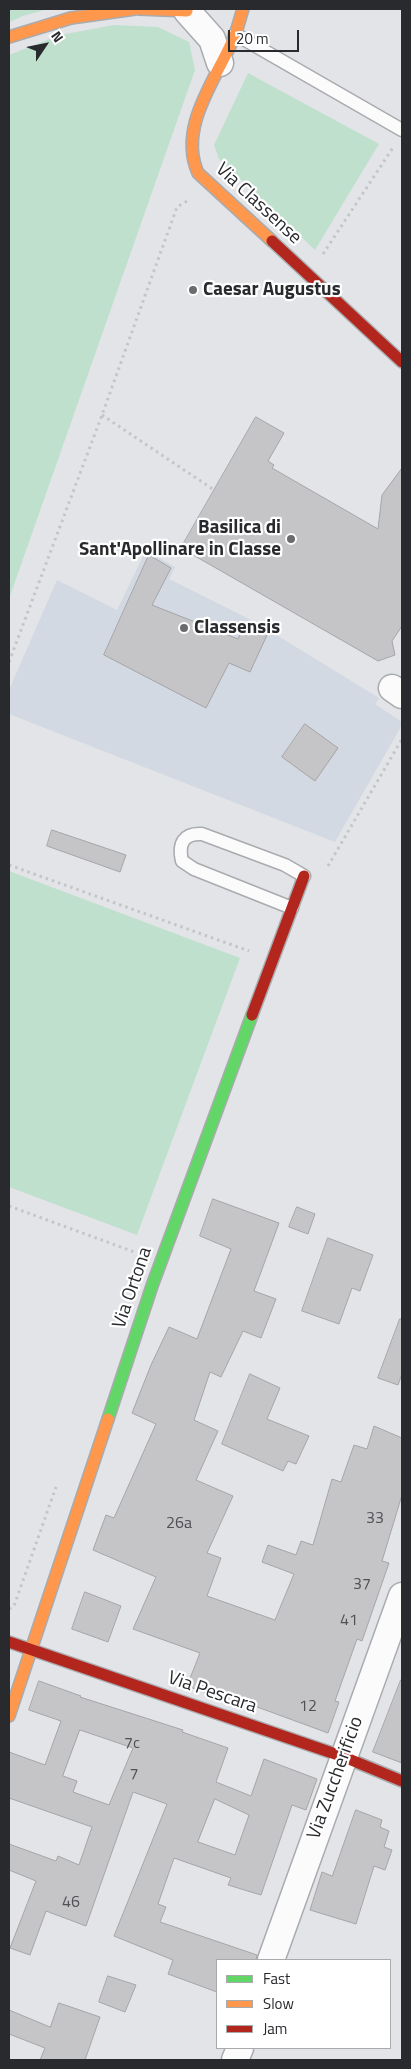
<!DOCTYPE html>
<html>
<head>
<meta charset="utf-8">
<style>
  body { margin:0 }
  #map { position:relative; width:411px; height:2069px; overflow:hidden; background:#e2e4e8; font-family:"Titillium Web",sans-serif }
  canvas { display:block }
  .frame { position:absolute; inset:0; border:10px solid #292a2d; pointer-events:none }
  .legend { position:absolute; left:216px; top:1959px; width:175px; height:90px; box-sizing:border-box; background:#fff; border:1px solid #a9aaab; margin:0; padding:6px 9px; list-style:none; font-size:15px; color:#292a2d }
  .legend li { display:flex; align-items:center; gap:10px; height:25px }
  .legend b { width:25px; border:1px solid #a9aaab }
  .north { position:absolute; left:20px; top:20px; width:50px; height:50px; -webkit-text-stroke:4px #fff; paint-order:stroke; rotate:56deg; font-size:14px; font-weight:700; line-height:20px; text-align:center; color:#292a2d }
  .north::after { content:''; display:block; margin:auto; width:18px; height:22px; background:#292a2d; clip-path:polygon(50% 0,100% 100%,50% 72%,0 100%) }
  .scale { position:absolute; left:228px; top:30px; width:71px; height:22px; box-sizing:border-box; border:2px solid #292a2d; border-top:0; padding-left:6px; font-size:15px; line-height:18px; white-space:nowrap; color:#292a2d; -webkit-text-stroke:4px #fff; paint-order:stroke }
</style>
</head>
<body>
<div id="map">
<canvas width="411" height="2069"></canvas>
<div class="frame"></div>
<ul class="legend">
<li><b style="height:6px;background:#63d668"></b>Fast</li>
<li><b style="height:6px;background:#ff974d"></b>Slow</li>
<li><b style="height:6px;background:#b3261e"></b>Jam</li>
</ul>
<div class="north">N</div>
<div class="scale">20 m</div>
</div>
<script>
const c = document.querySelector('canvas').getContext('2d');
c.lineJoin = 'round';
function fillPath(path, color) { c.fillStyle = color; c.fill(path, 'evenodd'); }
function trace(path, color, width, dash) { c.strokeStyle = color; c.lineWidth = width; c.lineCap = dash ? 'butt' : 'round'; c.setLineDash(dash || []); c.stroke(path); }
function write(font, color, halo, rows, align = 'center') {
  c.font = font + ' "Titillium Web",sans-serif'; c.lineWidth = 4.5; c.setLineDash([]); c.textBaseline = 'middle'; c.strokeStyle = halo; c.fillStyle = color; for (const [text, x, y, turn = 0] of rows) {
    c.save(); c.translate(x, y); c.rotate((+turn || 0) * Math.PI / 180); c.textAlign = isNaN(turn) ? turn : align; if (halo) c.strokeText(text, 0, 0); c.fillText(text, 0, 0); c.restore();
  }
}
fillPath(new Path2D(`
  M146 550 175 567 169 579 257 623 379 698 375 704 402 722V725L335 842 9 714V690L57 580 117 610Z`), '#d3d9e2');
fillPath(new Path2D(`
  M9 9H48L23 16 9 22Z
  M114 25 158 27 189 42 195 70 9 599V55L60 35Z
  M248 73 379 144 315 250 219 159 214 145Z
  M9 871 240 958 137 1235 9 1187Z`), '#c0e0ce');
const building = new Path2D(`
  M256 417 284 433 268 461 274 465 272 468 378 529 382 495 402 468V626L392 641 395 655 378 661 181 548Z
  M149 555 171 568 152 605 238 639 244 625 267 635 250 672 229 663 206 708 104 655Z
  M305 724 338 748 315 781 282 757Z
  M52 830 126 855 120 872 47 846Z
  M213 1199 279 1223 254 1291 276 1299 261 1338 243 1331 221 1377 210 1372 194 1420 218 1431 196 1480 233 1496 207 1553 221 1558 207 1596 275 1620 294 1574 262 1562 268 1545 296 1555 301 1541 313 1545 332 1479 341 1482 354 1445 367 1449 374 1426 402 1438V1495L382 1561 389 1563 362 1641 357 1639 335 1701 339 1702 328 1733 219 1693 217 1697 187 1686 200 1653 133 1629 156 1577 93 1550 106 1515 114 1518 156 1424 132 1413 151 1365 169 1327 197 1339 231 1249 200 1236Z
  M297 1207 315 1214 308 1234 289 1227Z
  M328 1238 373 1255 360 1291 352 1288 339 1324 302 1311Z
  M400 1319H402V1374L398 1385 378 1378Z
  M250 1374 280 1388 267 1419 309 1436 296 1464 288 1461 283 1471 222 1444Z
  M85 1592 121 1606 108 1642 72 1629Z
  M401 1680H402V1763L373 1752Z
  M39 1681 81 1696 80 1697 183 1730 182 1732 228 1748 216 1782 251 1796 264 1759 317 1779 306 1810 292 1805 261 1895 228 1885 231 1878 174 1858 158 1904 166 1907 160 1922 257 1955 256 1960H217V1992L168 1974 173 1960 114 1936 167 1804 133 1792 86 1926 46 1911 30 1955 10 1948 36 1881 9 1870V1844L56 1861 58 1856 79 1865 92 1827 9 1798V1752L45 1765 61 1721 29 1710ZM80 1730 133 1748 109 1805 73 1792 77 1781 63 1776ZM215 1799 249 1815 235 1855 198 1842Z
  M356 1810 382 1820 380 1827 389 1831 384 1847 392 1850 385 1870 374 1866 356 1924 310 1910 322 1872 332 1876Z
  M108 1976 136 1985 125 2012 99 2002Z
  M59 2003 100 2017 85 2060H40L45 2048 9 2034V2010L50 2027Z`);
fillPath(building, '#c5c5c8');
trace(building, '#a5a5a8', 1);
const lane = new Path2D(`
  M235 34 402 130
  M292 908 194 869 182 861C178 844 183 833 202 834L285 865 304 876`);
const street = new Path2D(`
  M187 11 212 39 220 63
  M392 688 402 695
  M271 1960 402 1596
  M235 2060 240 2048`);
const fast = new Path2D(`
  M108 1419 152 1286 252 1015`);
const slow = new Path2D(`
  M139 9 187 11V9
  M243 9C240 18 238 27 235 35 218 77 177 126 198 173L272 241
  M9 37 71 18 135 9
  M9 1716 108 1419`);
const jam = new Path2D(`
  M272 241 402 362
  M252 1015 304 876
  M9 1642 344 1757 402 1781`);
trace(lane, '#a9abae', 15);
trace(street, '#a9abae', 29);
trace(fast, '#a9abae', 14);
trace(slow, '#a9abae', 14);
trace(jam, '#a9abae', 14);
trace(new Path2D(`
  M323 254 394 146
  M102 415 214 490
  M9 662 102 415 177 207 189 200
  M9 865 249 951
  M328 866 402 739
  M9 1206 137 1253
  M9 1609 14 1606 56 1487`), '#c4c5c6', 3, [2.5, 4]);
trace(lane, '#fbfbfc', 12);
trace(street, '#fbfbfc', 26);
trace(fast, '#63d668', 11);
trace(slow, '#ff974d', 11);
trace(jam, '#b3261e', 11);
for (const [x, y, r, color] of [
  [193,290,5,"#6a6b6e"],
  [291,539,5,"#6a6b6e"],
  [184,628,5,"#6a6b6e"]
]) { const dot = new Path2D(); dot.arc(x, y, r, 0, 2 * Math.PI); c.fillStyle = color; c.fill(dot); trace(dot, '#fff', 2); }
write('16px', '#505154', null, [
  ["33",375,1519],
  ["26a",179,1524],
  ["37",362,1585],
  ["41",349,1621],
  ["12",308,1707],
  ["7c",132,1744],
  ["7",134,1775],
  ["46",71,1903]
]);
write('19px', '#292a2d', '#fff', [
  ["Via Classense",258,204,43],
  ["Via Ortona",133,1288,-71],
  ["Via Pescara",212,1693,19],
  ["Via Zuccherificio",336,1778,-70]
]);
write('bold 19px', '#292a2d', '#fff', [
  ["Caesar Augustus",203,290],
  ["Basilica di",281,528,"right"],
  ["Sant'Apollinare in Classe",281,550,"right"],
  ["Classensis",194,628]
], 'left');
</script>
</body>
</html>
